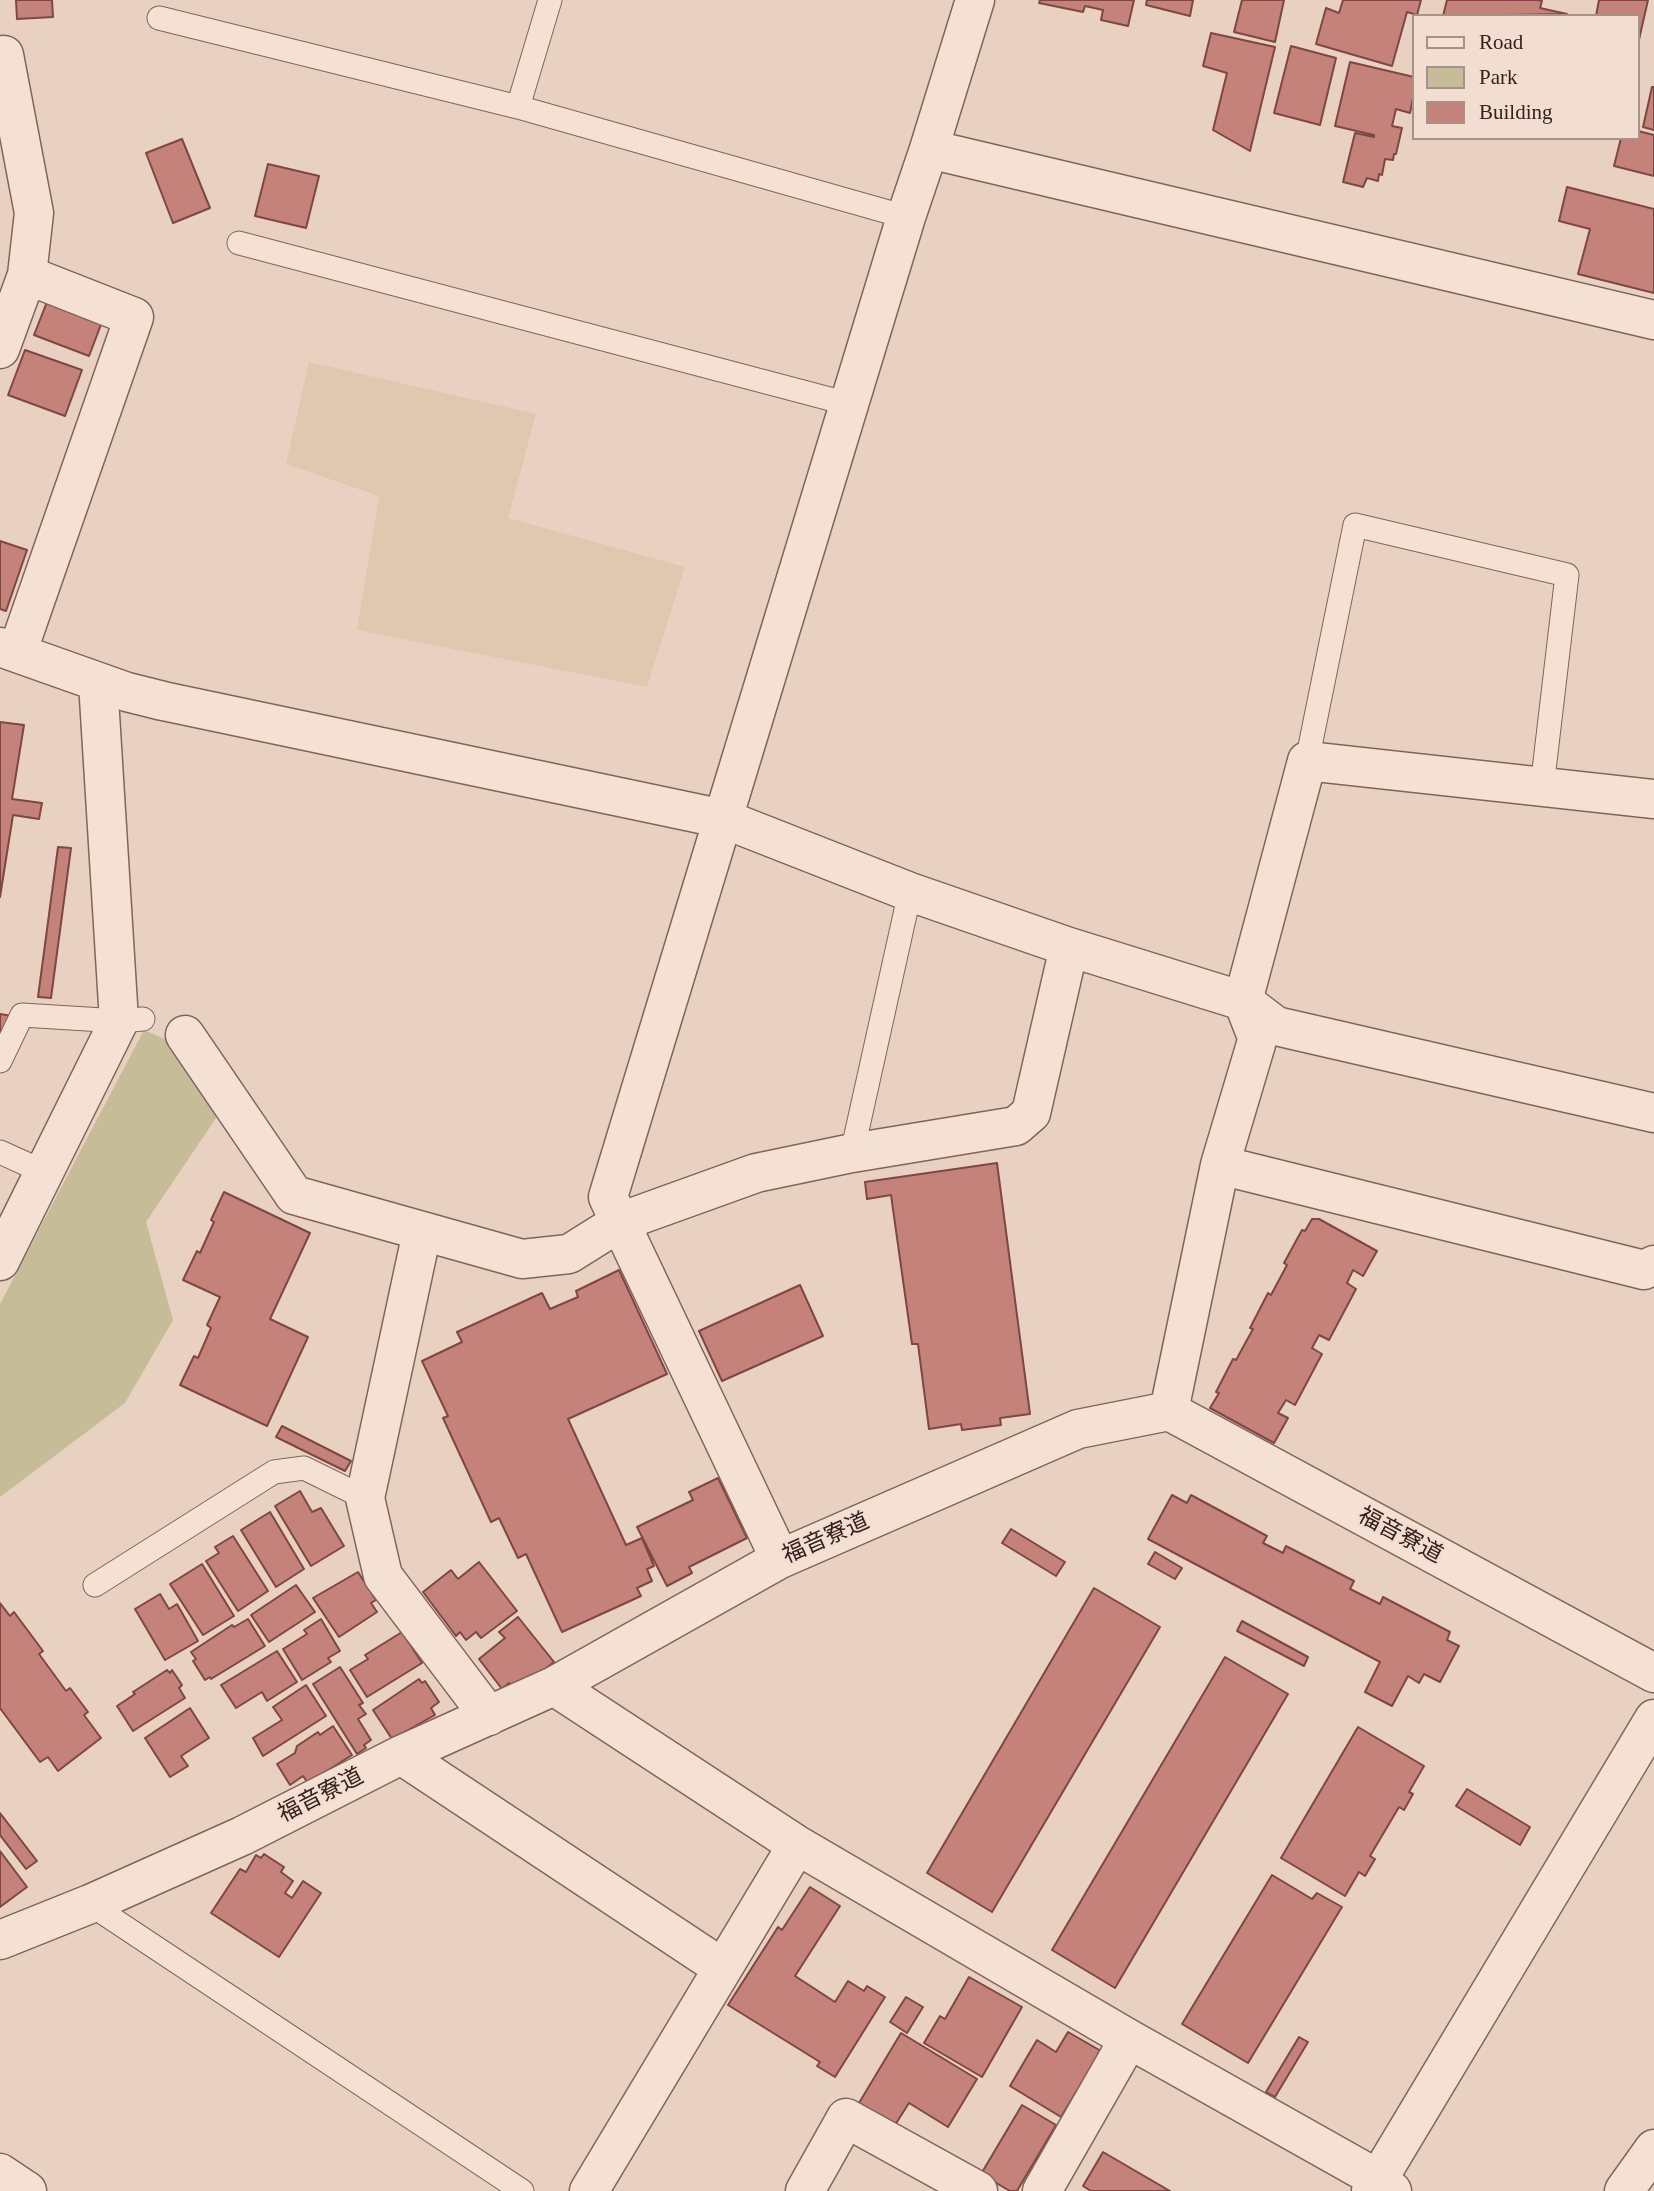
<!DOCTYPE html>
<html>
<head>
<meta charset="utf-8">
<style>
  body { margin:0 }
  #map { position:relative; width:1654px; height:2191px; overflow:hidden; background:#e9d1c2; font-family:"Times New Roman",serif }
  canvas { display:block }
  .legend { position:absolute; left:1412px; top:14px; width:228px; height:126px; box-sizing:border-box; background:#f2ded1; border:2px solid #a69289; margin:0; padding:9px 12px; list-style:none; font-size:21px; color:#33211e }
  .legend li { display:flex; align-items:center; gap:14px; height:35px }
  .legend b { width:35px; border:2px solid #a69289 }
</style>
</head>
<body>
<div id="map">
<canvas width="1654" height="2191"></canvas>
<ul class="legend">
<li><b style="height:9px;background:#f5e1d4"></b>Road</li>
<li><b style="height:19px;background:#c6bc97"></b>Park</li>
<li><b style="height:19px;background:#c4827b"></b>Building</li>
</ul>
</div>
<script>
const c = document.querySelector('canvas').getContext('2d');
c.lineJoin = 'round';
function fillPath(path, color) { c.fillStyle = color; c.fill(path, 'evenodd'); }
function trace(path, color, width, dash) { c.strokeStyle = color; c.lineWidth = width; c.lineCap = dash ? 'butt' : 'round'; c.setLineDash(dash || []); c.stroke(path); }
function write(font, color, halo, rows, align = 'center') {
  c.font = font + ' "Times New Roman","Noto Sans JP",serif'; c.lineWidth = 5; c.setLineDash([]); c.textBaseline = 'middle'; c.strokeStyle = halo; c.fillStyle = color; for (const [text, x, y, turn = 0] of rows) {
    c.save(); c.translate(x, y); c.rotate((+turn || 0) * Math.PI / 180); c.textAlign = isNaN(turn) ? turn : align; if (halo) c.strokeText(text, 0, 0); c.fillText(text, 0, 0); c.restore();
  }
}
fillPath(new Path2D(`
  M309 362 536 414 508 518 685 567 647 687 357 630 379 496 286 464Z`), '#dec8b0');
fillPath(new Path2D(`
  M144 1030 169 1041 220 1112 146 1222 173 1320 125 1403 0 1497V1304Z`), '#c6bc97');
const building = new Path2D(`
  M16 0H52L53 17 17 19Z
  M1040 0H1134L1128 26 1101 20 1103 10 1085 6 1083 12 1039 3Z
  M1147 0H1193L1190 16 1146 5Z
  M1242 0H1284L1275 42 1234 32Z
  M1343 0H1421L1417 15 1407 12 1392 66 1316 44 1326 8 1339 13Z
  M1447 0H1537L1542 1 1540 8 1567 14 1443 16Z
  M1599 0H1648L1638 44V16H1596Z
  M1211 33 1275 47 1250 151 1213 130 1227 73 1203 66Z
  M1291 46 1336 58 1320 125 1274 113Z
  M1350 62 1414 77V93L1410 113 1396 109 1392 126 1402 128 1396 154H1394L1393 160 1385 159 1382 175 1379 174 1378 181 1367 178 1363 187 1343 182 1355 133 1374 137V135L1335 126Z
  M1652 87H1654V130L1643 127Z
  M1638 131 1654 135V176L1614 166 1621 138H1638Z
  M182 139 210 208 173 223 146 153Z
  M268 164 319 176 306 228 255 216Z
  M1567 187 1654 209V293L1578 274 1590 229 1559 221Z
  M52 289 107 309 89 356 34 335Z
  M25 350 82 370 65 416 8 395Z
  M0 541 27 550 6 611 0 609Z
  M0 722 24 725 12 799 42 803 39 819 13 815 0 897Z
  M58 847 71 848 51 998 38 997Z
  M0 1014 12 1016 8 1036 0 1034Z
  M997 1163 1030 1414 1000 1418 1001 1425 962 1430 961 1424 929 1429 918 1344H912L891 1195 867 1199 865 1182Z
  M224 1192 310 1233 270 1319 308 1337 267 1426 180 1385 194 1356 198 1358 211 1328 207 1325 220 1297 183 1280 197 1251 200 1253 214 1222 211 1220Z
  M1312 1219H1319L1377 1251 1363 1276 1353 1270 1347 1283 1356 1289 1329 1340 1319 1335 1312 1348 1322 1354 1295 1405 1286 1400 1278 1413 1288 1418 1274 1443 1210 1408 1219 1393 1216 1392 1233 1359 1236 1360 1253 1329 1250 1328 1268 1293 1271 1295 1287 1265 1284 1263 1302 1230 1305 1231Z
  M619 1270 667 1374 568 1419 626 1545 642 1538 654 1566 647 1569 652 1581 637 1588 641 1596 562 1632 526 1554 518 1558 499 1518 491 1522 443 1418 448 1416 422 1361 462 1342 457 1332 542 1293 550 1309 578 1297 576 1291Z
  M800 1285 823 1336 722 1381 699 1331Z
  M282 1426 351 1461 345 1471 276 1437Z
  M718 1478 747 1538 689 1567 692 1573 667 1586 637 1527 693 1500 689 1492Z
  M300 1491 312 1512 321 1508 344 1546 311 1566 275 1506Z
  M1172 1495 1187 1503 1191 1495 1267 1536 1263 1543 1283 1553 1286 1546 1354 1581 1350 1589 1380 1604 1383 1597 1450 1632 1447 1640 1459 1646 1440 1682 1424 1674 1419 1683 1408 1676 1392 1706 1365 1692 1380 1662 1148 1539Z
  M270 1512 304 1569 276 1587 241 1530Z
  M1011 1529 1065 1562 1056 1576 1002 1543Z
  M233 1536 268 1591 238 1611 206 1561 219 1553 215 1547Z
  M1155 1552 1182 1568 1175 1579 1148 1564Z
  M479 1562 517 1611 481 1638 476 1632 466 1640 460 1632 456 1636 423 1592 451 1570 458 1579Z
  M202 1564 234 1616 203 1635 170 1584Z
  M358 1572 376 1600 371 1603 377 1612 339 1637 313 1598Z
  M296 1585 315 1612 269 1642 251 1615Z
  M1094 1588 1160 1627 992 1912 927 1873Z
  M160 1594 169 1609 177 1604 198 1641 165 1660 135 1609Z
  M0 1603 10 1616 14 1612 43 1651 39 1654 66 1691 70 1688 88 1712 84 1715 101 1738 58 1771 48 1757 40 1762 0 1708Z
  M518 1617 554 1662 516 1692 509 1683 502 1689 479 1659 505 1638 499 1632Z
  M248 1619 265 1646 211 1679 210 1677 205 1680 193 1661 196 1659 191 1652 232 1625 234 1627Z
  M321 1619 340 1651 328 1658 331 1662 302 1680 283 1649 307 1634 304 1630Z
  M1242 1621 1308 1657 1304 1666 1237 1631Z
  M402 1632 422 1663 367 1697 350 1670 368 1659 365 1655Z
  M277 1651 297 1682 267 1701 262 1692 236 1708 221 1685Z
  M1225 1657 1288 1694 1115 1988 1052 1950Z
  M340 1667 363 1703 359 1705 366 1714 358 1719 371 1740 364 1745 366 1748 357 1754 313 1684Z
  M167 1670 170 1673 172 1670 182 1685 179 1688 185 1698 133 1731 117 1706 135 1694 133 1692Z
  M419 1679 422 1683 425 1681 439 1702 431 1708 435 1715 392 1739 373 1710Z
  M306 1685 326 1716 263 1756 253 1738 282 1720 273 1707Z
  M190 1708 209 1738 181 1756 188 1766 170 1777 145 1738Z
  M333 1726 352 1755 308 1783 303 1776 290 1785 277 1764 295 1753 297 1746 318 1732 320 1735Z
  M1358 1727 1424 1766 1409 1792 1413 1794 1404 1810 1399 1807 1370 1856 1375 1859 1365 1876 1359 1872 1345 1896 1281 1858Z
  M1467 1789 1530 1827 1520 1845 1456 1806Z
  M0 1813 37 1861 26 1869 0 1835Z
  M0 1851 27 1887 0 1907Z
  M264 1854 284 1867 281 1872 293 1881 285 1893 292 1898 303 1881 321 1893 279 1957 211 1913 240 1869 246 1872 256 1855 261 1858Z
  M1272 1875 1312 1899 1317 1893 1342 1907 1248 2063 1182 2024Z
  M810 1887 840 1906 795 1976 835 2002 848 1981 864 1991 867 1986 885 1997 835 2077 817 2066 820 2062 728 2005 778 1927 782 1930Z
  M969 1977 1022 2007 982 2077 924 2043 940 2016 945 2019Z
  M906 1997 923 2007 907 2033 890 2022Z
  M1068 2032 1101 2051 1061 2117 1010 2086 1037 2040 1056 2052Z
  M901 2033 977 2079 948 2127 909 2103 895 2125 859 2103Z
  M1299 2037 1308 2042 1275 2097 1266 2092Z
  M1022 2105 1056 2125 1017 2191H1010L981 2174Z
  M1103 2152 1170 2191H1091L1083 2186Z`);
fillPath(building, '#c4827b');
trace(building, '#7e4743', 2);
const service = new Path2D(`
  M159 18 518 107 906 217
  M518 107 550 0
  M239 243 849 404
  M1307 761 1355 525 1567 575 1542 787
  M0 1061 22 1015 119 1021 143 1019
  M0 1152 44 1172
  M852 1153 910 892
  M95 1585 274 1472 304 1468 365 1498
  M90 1904 522 2191`);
const minor = new Path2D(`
  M929 149 1654 320
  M0 349 27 275 34 213 4 55
  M0 647 127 692 163 701 724 819 910 892 1069 947 1243 1001 1276 1026 1654 1113
  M17 653 134 317 27 275
  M185 1035 294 1195 522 1259 569 1254 620 1222 756 1173 852 1153 1016 1126 1031 1113 1069 947
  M1220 1165 1644 1270 1654 1265
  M422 1232 365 1498 383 1576 489 1716
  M0 1261 119 1021 98 682
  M1169 1411 1220 1165 1256 1044 1257 1037 1243 1001 1307 761 1654 799
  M780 1559 608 1197 906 217 929 149 975 0
  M554 1686 797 1845 1129 2039 1378 2179 1392 2191
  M401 1755 721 1967
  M0 1940 90 1904 242 1836 401 1755 554 1686 780 1559 1078 1429 1169 1411 1654 1673
  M0 2173 27 2191
  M589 2191 797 1845
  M805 2191 846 2118 978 2191
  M1042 2191 1129 2039
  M1371 2191 1654 1719
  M1624 2191 1654 2149`);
trace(service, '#82635b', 25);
trace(minor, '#82635b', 41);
trace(service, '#f5e1d4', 23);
trace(minor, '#f5e1d4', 38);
write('23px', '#33211e', '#f2ded1', [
  ["福音寮道",1400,1536,28],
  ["福音寮道",826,1539,-24],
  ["福音寮道",321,1796,-27]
]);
</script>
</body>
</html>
